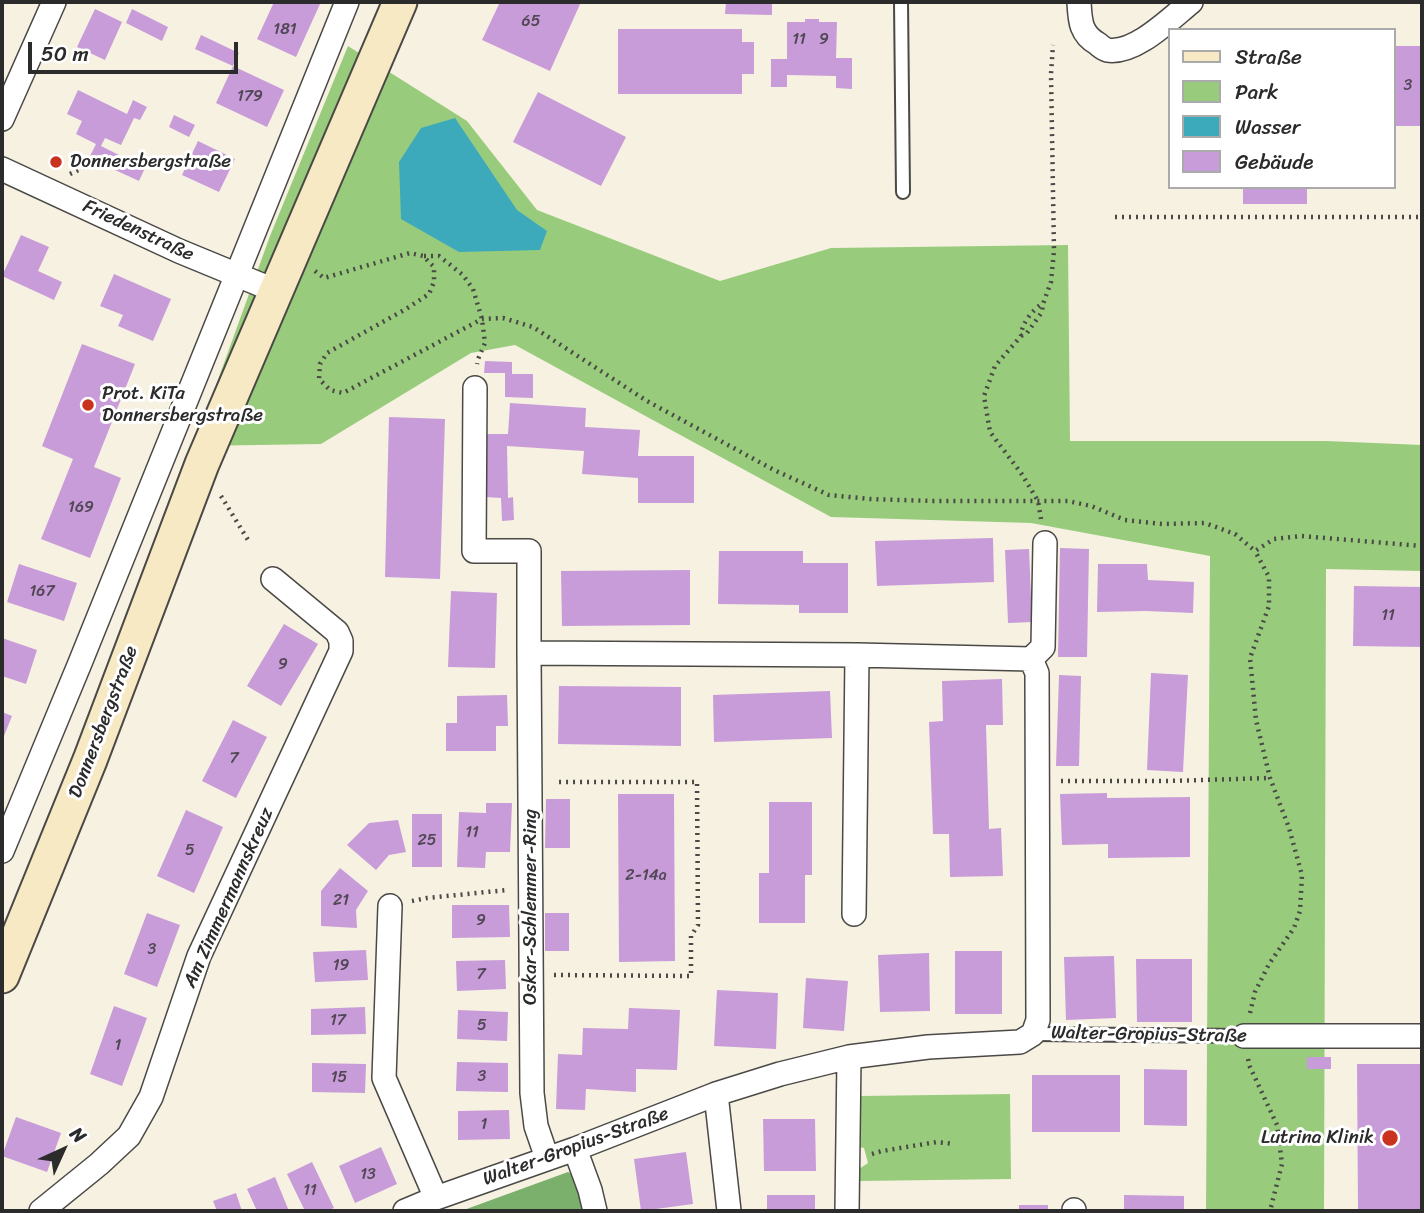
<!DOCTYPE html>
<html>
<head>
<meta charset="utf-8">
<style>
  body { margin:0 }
  #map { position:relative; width:1424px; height:1213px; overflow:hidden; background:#f7f1e2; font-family:Sriracha,sans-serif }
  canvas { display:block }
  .frame { position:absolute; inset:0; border:4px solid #2b2b2b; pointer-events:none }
  .legend { position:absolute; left:1168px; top:28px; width:228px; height:161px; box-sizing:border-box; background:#fff; border:2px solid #aaa; margin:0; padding:9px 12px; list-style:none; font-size:21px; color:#2b2b2b }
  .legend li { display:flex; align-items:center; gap:14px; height:35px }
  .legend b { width:35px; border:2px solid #aaa }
  .north { position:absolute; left:28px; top:1115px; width:70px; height:70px; -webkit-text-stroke:5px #fff; paint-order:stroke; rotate:45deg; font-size:19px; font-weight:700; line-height:28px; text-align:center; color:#2b2b2b }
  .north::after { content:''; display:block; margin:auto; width:24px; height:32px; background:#2b2b2b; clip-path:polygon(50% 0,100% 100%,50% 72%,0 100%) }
  .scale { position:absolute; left:28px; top:42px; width:210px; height:32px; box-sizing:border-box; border:4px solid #2b2b2b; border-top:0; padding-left:9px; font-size:21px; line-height:24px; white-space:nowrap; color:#2b2b2b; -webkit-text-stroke:5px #fff; paint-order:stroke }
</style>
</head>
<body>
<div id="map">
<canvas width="1424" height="1213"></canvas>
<div class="frame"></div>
<ul class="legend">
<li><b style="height:9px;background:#f6e9c3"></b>Straße</li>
<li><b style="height:19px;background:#98cc7c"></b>Park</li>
<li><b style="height:19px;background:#3daabc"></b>Wasser</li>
<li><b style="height:19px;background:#c89cd8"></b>Gebäude</li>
</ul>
<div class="north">N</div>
<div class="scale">50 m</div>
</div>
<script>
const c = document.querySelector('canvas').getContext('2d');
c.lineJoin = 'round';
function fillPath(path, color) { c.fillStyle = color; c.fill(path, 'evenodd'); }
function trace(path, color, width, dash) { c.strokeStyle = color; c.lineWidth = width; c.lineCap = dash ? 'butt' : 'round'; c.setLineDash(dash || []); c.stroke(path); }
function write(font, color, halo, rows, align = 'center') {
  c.font = font + ' Sriracha,sans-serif'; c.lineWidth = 6; c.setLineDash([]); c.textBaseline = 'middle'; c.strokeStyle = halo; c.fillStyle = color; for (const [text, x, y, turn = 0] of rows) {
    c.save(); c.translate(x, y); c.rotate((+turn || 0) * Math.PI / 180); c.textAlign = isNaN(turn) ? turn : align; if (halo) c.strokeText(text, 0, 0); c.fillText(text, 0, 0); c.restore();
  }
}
fillPath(new Path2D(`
  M348 46 467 121 537 210 720 281 831 248 1068 245 1070 441H1326L1422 445V571L1326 569 1324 1211H1206L1210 556 1031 523 831 517 515 345 471 353 321 444 194 446 270 236Z
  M1010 1094 1011 1179 859 1181V1169L868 1163 864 1148 859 1147 860 1096Z`), '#98cc7c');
fillPath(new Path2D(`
  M568 1172 577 1177 586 1211H461Z`), '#7ab06c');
fillPath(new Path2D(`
  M455 118 517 210 547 231 540 250 459 252 401 219 399 162 421 128Z`), '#3daabc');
fillPath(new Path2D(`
  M274 2H314L320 4 296 57 257 39Z
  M500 2H581L550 71 482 40Z
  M726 2H772V15L725 14Z
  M95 9 122 22 105 60 77 47Z
  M132 9 168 27 162 41 126 23Z
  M805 19H819V22H837L836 58H852V89L836 88V76L787 75V87H771V59H787V22H805Z
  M618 29H742V42H754V74H742V94H618Z
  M201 35 239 53 233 66 284 90 267 127 216 103 233 66 195 49Z
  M1394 46H1422V126H1394Z
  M78 90 127 114 133 100 147 107 140 120 134 118 121 145 105 138 101 146 145 168 139 181 89 158 96 144 76 134 82 121 67 114Z
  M538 92 626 137 601 186 513 142Z
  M174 115 195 125 189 137 169 127Z
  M198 141 235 159 219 192 182 175Z
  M1243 187H1307V204H1243Z
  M21 235 49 247 38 271 62 282 54 300 2 276Z
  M114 274 171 299 153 341 118 326 123 315 100 306Z
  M82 344 135 364 94 467 121 478 90 558 41 539 73 459 42 446Z
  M485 361 512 362V374H533V398L505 397V373H484Z
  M510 403 586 408 585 427 640 430 638 456H694V503H638V478L582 474 584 451 507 446 508 498 513 497 514 520 502 521 501 498 485 497V434H508Z
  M389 417 445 419 440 579 385 577Z
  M993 538 994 582 877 586 875 541Z
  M1060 548 1089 549 1087 657H1058Z
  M1029 549 1032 622 1008 623 1005 550Z
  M719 551H803V563H848V613H799V605L718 604Z
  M19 564 77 583 64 621 7 602Z
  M1098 564H1147L1148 580 1194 582 1193 613 1146 611 1097 612Z
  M690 570V625L562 626 561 571Z
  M1354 586 1422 587V647L1353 646Z
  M451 591 497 593 495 668 448 667Z
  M284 624 318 644 281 706 247 686Z
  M2 638 37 650 26 684 2 676Z
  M1151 673 1188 675 1183 772 1147 770Z
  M1059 675 1081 676 1079 766H1056Z
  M1002 679 1003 725H986L989 829 1001 828 1003 876 950 877 949 834H933L929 722 943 721 942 681Z
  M559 686 681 687V746L558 744Z
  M830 691 832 738 714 742 713 695Z
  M507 695 508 726H496V751H446V723H457V696Z
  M2 712 12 716 2 741Z
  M233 720 267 737 236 798 202 781Z
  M1107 793V798L1190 797V857L1108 858V844L1062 845 1060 794Z
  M618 794H674L675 961 619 962Z
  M546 799H570V848H545Z
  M769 802H812V875H805V923H759V873H769Z
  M486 803H512L510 852H486L485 868 457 867 459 812 486 813Z
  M186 810 223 827 194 893 157 876Z
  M412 814H442V867H412Z
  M398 820 406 852 389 855 376 870 347 845 369 823Z
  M340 868 368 891 356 910 357 928 321 926V891Z
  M452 905H509L510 937 452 938Z
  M147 913 180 925 157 987 124 974Z
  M545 913H569V951H545Z
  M366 950 368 980 315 982 313 952Z
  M955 951H1002V1014H955Z
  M929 953 930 1011 880 1012 878 955Z
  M1114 956 1116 1018 1066 1020 1064 957Z
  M1136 959H1192V1022H1137Z
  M505 960 506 989 457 991 456 961Z
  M806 978 848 981 844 1031 803 1028Z
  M717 990 778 993 776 1049 714 1046Z
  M114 1006 147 1018 122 1086 90 1074Z
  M365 1007 366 1034 311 1035V1009Z
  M629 1008 680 1010 677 1070 636 1069V1092L586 1089 585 1110 556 1109 558 1054 582 1055 583 1028 628 1029Z
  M458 1010 508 1012 507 1041 457 1039Z
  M1307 1057H1331V1069H1307Z
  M457 1062 508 1063V1092L456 1091Z
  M312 1063 366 1064 365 1093 312 1092Z
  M1357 1064H1422V1211H1358Z
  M1144 1069 1187 1070V1126L1144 1125Z
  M1032 1075H1120V1132H1032Z
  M509 1110 510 1139 458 1140V1111Z
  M16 1117 61 1133 47 1172 2 1156Z
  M763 1119H815L816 1171H764Z
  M381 1147 397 1184 355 1203 339 1166Z
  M686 1152 693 1204 641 1211 634 1159Z
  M312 1162 334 1208 326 1211H305L287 1174Z
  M275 1177 289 1211H257L247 1189Z
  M236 1193 242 1211H217L213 1201Z
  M767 1195H815V1211H767Z
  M1124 1195 1184 1196V1211H1124Z
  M1019 1205H1048V1211H1019Z`), '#c89cd8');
const service = new Path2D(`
  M901 2 903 192
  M1033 1034 1244 1036`);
const minor = new Path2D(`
  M1079 2C1080 20 1080 34 1098 44 1098 45 1106 50 1107 50 1135 55 1171 18 1191 2
  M2 119 54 2
  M2 169 179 251 276 291
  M475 388 474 551H529V653
  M1031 659 1043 647 1045 543
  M2 851 80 663 347 2
  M390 906 384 1078 436 1198
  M854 914 857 655
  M1244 1036H1422
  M716 1094 729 1211
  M575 1149 590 1190 595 1211
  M1074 1210V1211
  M41 1211 99 1164 129 1136 151 1097 199 956 341 651V641L337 632 273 579
  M405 1211 436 1198 575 1149 716 1094 780 1074 849 1057 928 1047 1020 1042 1033 1034 1038 1020 1037 673 1031 659 857 655 529 653 532 1093 536 1126 547 1158
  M847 1211 849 1057`);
const secondary = new Path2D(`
  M2 976 90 760 202 464 400 2`);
trace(service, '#4a4946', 16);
trace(minor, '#4a4946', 26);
trace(secondary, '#4a4946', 37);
trace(new Path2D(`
  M70 174 89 165
  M1115 217H1422
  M424 256H439L463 275 473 289 482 319 485 343 478 359 477 364
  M315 271 324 278 410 253 423 256 434 267V282L429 294 406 309 327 353 320 364 319 379 330 390 343 393 482 319 503 318 533 327 647 401 774 470 829 495 870 499 932 501H1068L1091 506 1125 520 1162 524 1205 523 1235 534 1255 551 1274 539 1301 536 1422 546
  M1021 336 1027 333 1042 312 1043 304 1051 282 1054 251 1051 74 1053 45
  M221 496 248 540
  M1041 519 1038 501 1021 473 990 432 984 396 995 366 1021 336C1021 325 1032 310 1042 304
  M1061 781H1168L1270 778
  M412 901 427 898 507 890
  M554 975 691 976V936L698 925 697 782H555
  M1250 1013 1255 992 1269 964 1294 928 1300 911 1302 875 1289 828 1270 778 1256 720 1250 658 1269 606V577L1255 551
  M1248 1059 1250 1067 1277 1125 1282 1164 1270 1211
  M872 1154 882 1151 937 1142 954 1144`), '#4a4946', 4.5, [2, 5]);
trace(service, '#fff', 12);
trace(minor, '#fff', 23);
trace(secondary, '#f6e9c3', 33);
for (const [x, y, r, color] of [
  [56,162,7,"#c8321e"],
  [88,405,7,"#c8321e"],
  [1390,1138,9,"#c8321e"]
]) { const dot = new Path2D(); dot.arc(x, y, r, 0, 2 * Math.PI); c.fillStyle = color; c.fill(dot); trace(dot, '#fff', 2.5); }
write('16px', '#524756', null, [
  ["65",531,22],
  ["181",285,30],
  ["11",799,40],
  ["9",824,40],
  ["3",1408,86],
  ["179",250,97],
  ["169",81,508],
  ["167",42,592],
  ["11",1388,616],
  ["9",283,665],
  ["7",234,759],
  ["11",472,833],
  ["25",427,841],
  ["5",190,851],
  ["2-14a",646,876],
  ["21",341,901],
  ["9",481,921],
  ["3",152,950],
  ["19",341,966],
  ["7",481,975],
  ["17",338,1021],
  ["5",482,1026],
  ["1",118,1046],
  ["3",482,1077],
  ["15",339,1078],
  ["1",484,1125],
  ["13",368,1175],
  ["11",310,1191]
]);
write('19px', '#2b2b2b', '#fff', [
  ["Donnersbergstraße",70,162],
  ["Prot. KiTa",102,394],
  ["Donnersbergstraße",102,416],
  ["Lutrina Klinik",1374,1138,"right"]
], 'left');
write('19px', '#2b2b2b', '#fff', [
  ["Friedenstraße",138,231,25],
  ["Donnersbergstraße",104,722,-69],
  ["Am Zimmermannskreuz",229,898,-66],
  ["Oskar-Schlemmer-Ring",531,907,-90],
  ["Walter-Gropius-Straße",1149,1035,1],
  ["Walter-Gropius-Straße",576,1147,-20]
]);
</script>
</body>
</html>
